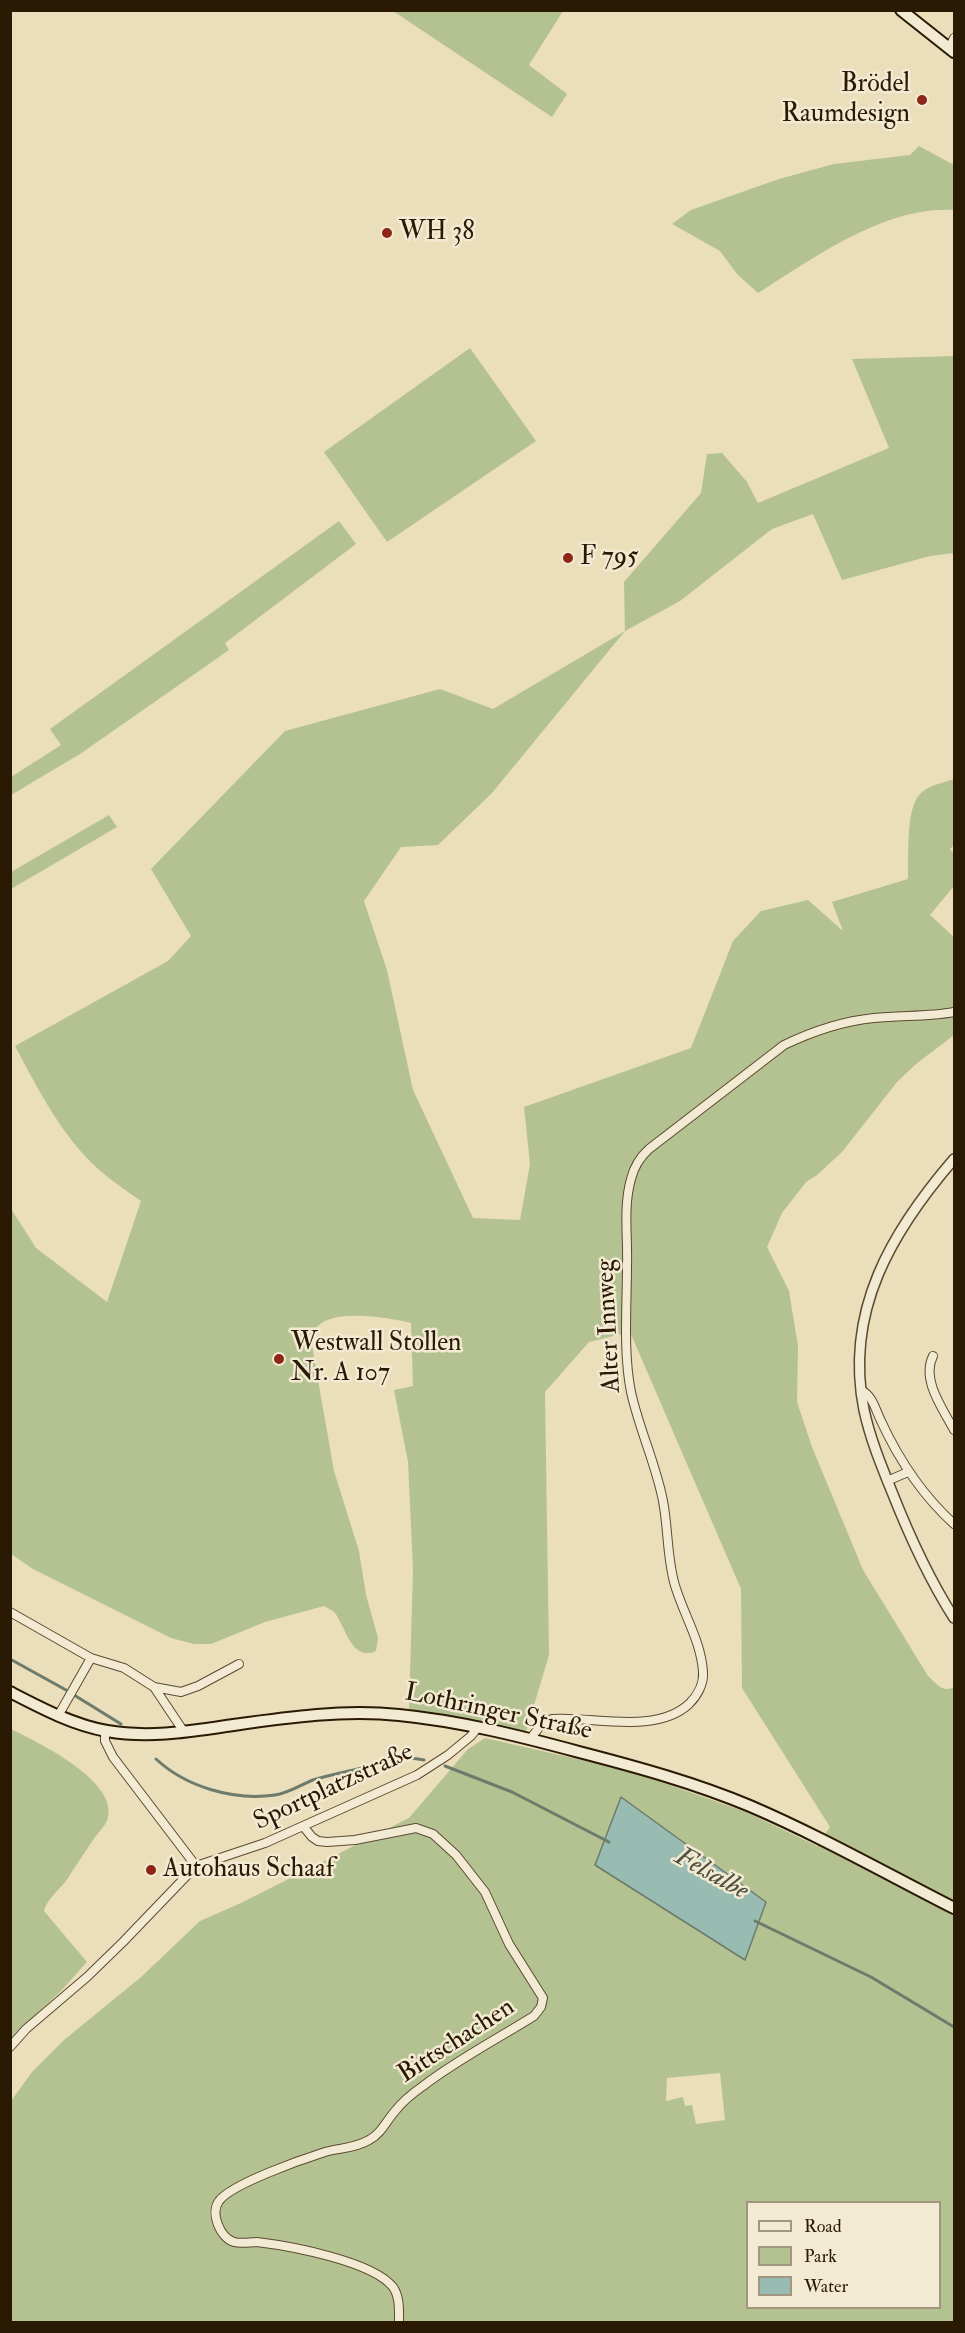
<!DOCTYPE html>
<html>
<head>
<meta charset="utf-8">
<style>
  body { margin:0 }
  #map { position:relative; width:965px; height:2333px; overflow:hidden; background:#ebdeba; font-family:"IM FELL Double Pica",serif }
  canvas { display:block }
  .frame { position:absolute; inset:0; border:12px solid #2a1903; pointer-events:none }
  .legend { position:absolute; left:746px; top:2201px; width:195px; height:108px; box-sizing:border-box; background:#f2ead2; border:2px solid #a2967f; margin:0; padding:8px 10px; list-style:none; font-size:18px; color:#2a1903 }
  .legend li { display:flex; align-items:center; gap:12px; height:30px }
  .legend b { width:30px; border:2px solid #a2967f }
</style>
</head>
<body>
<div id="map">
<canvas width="965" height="2333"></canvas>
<div class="frame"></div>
<ul class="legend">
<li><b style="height:8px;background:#f2ead2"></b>Road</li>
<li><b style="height:16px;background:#b4c292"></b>Park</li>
<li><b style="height:16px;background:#98bcb1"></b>Water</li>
</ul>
</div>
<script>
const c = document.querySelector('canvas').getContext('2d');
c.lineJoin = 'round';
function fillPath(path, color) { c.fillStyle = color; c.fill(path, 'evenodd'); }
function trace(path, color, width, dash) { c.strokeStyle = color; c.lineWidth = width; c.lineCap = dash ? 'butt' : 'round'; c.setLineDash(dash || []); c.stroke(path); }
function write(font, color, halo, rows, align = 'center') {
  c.font = font + ' "IM FELL Double Pica",serif'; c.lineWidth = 5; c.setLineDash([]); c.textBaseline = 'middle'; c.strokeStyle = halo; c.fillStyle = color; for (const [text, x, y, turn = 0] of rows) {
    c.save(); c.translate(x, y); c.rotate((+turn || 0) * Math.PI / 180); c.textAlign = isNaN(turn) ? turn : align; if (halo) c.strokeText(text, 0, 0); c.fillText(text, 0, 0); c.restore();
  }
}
fillPath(new Path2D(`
  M393 11H563L529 65 567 94 552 117Z
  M919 146 954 165V210C887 205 813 258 758 293L737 274 720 251 672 224 691 210 779 179 834 164 910 155Z
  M470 348 536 441 387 542 324 452Z
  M954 356V553L930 556 842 580 813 514 772 529 680 601 625 631 492 793 438 845 401 847 364 901 387 970 413 1090 473 1218 520 1220 530 1164 524 1107 691 1048 733 941 761 911 808 900 843 931 832 902 908 879C909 858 905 810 920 794 928 785 943 783 954 779V845L950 849 954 854V886L930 915 954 937V1035L916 1064 897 1082 842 1152 817 1175 806 1182 782 1213 767 1247 789 1291 798 1346 797 1402 812 1447 863 1570 928 1676C937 1684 942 1693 954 1687V2322H11V2101L32 2072 64 2040 140 1978 200 1921 241 1903 409 1818 468 1749 485 1738 621 1769 661 1782 746 1812 817 1846 830 1827 742 1688 741 1589 630 1332 589 1342 545 1392 549 1655 526 1732 409 1709 413 1569 408 1462 394 1390 413 1386 411 1323C389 1318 334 1308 317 1327 315 1330 313 1336 311 1340L334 1471 359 1551 366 1595 378 1638 376 1651C350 1663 345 1622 333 1611 330 1609 327 1608 324 1606L265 1622 211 1644H194L171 1638 33 1569 11 1554 10 1207 36 1248 107 1302 141 1201C128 1192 115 1183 104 1174 64 1141 39 1091 15 1046L168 961 191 936 151 869 285 731 440 689 493 709 625 631 624 582 701 493 707 454 722 453 747 482 758 503 889 448 852 359ZM720 2073 725 2120 696 2124 692 2105 685 2106 683 2097 666 2101 667 2078ZM748 2202H940V2308H748Z
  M339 521 356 544 225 643 229 650 80 754 11 795V777L61 745 50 729Z
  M109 815 117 827 11 889V872Z
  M11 1729C37 1742 122 1782 107 1821 104 1827 97 1834 93 1840 85 1852 76 1865 68 1878 61 1889 47 1898 44 1911L87 1962 61 1991 11 2038Z`), '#b4c292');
const water = new Path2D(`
  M621 1797 766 1902 745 1960 595 1865Z`);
fillPath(water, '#98bcb1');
trace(water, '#6c7b6b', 1.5);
trace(new Path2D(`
  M10 1659 66 1690
  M74 1695 121 1724
  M156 1759C186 1787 234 1801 275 1795 289 1793 300 1785 313 1780 329 1775 346 1772 362 1768 389 1759 395 1754 424 1760
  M445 1766 512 1792 609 1842
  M755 1921 871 1977 954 2027`), '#6c7b6b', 3);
const minor = new Path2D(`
  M949 48 954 38
  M933 1356C921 1380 943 1409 954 1430
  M861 1390C873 1396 875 1409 881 1421 899 1460 922 1495 954 1524
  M887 1481 908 1472
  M10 1612 91 1658 124 1668 154 1687 181 1692 198 1686 239 1664
  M154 1687 184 1732
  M58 1716 91 1658
  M105 1731V1741L113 1757 196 1866
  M530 1739 542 1724 552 1719C593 1716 655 1735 689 1704 697 1696 704 1684 703 1672 701 1640 682 1612 674 1582 667 1555 668 1527 663 1501 656 1464 639 1429 631 1392 623 1352 627 1306 627 1265 628 1237 623 1207 631 1179 634 1167 640 1157 649 1149L784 1045C811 1032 844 1021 874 1018 901 1015 928 1017 954 1012
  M303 1826 312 1837 318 1841 327 1842 355 1840 416 1828 433 1834 456 1855 485 1892 509 1944 543 1998 541 2007 534 2016C497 2039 457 2060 423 2086 413 2093 403 2101 396 2110 386 2121 382 2133 369 2140 356 2148 340 2148 325 2152 303 2159 231 2184 219 2201 210 2213 220 2238 234 2242 241 2244 250 2242 257 2242 290 2246 372 2261 393 2287 400 2297 399 2311 399 2322
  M10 2047 26 2029 87 1977 123 1942 196 1866 265 1843 417 1775 448 1755 471 1736 478 1727`);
const tertiary = new Path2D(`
  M954 1159C892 1231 844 1311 864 1410 870 1438 881 1465 892 1492 909 1535 929 1579 954 1618`);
const secondary = new Path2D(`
  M901 10 954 52
  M10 1692C41 1708 73 1725 107 1731 147 1738 186 1732 226 1726 283 1718 341 1709 399 1715 460 1721 520 1736 579 1752 637 1767 695 1783 750 1806 820 1836 887 1874 954 1908`);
trace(minor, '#5a4a31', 10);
trace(tertiary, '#5a4a31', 12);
trace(secondary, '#2a1903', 14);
trace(minor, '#f2ead2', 8);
trace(tertiary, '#f2ead2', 9);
trace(secondary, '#f2ead2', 10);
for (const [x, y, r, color] of [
  [922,100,6,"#8f2418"],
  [387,233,6,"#8f2418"],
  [568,558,6,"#8f2418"],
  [279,1359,6,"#8f2418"],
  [151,1870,6,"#8f2418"]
]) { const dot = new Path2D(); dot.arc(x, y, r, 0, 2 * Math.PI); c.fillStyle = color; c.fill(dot); trace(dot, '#f2ead2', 2); }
write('26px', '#2a1903', '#f2ead2', [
  ["Brödel",910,85,"right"],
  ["Raumdesign",910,115,"right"],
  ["WH 38",399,233],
  ["F 795",580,558],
  ["Westwall Stollen",291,1344],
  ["Nr. A 107",291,1374],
  ["Autohaus Schaaf",163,1870]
], 'left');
write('26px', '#2a1903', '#f2ead2', [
  ["Alter Innweg",610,1326,-93],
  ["Lothringer Straße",498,1713,12],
  ["Sportplatzstraße",334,1788,-25],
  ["Bittschachen",457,2042,-33]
]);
write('italic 27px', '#505240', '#f2ead2', [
  ["Felsalbe",711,1875,29]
]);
</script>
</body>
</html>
